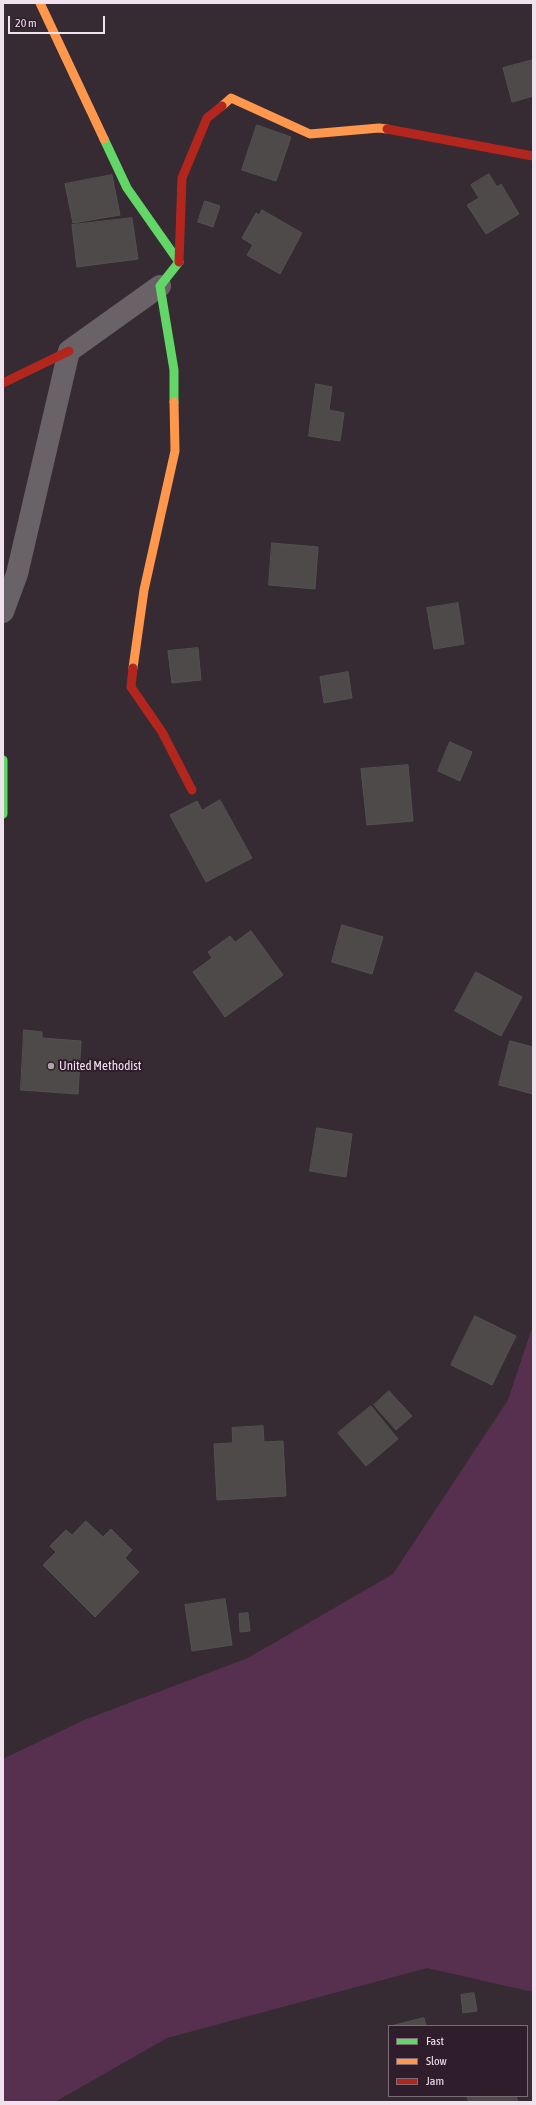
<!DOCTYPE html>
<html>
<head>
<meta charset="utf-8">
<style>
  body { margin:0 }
  #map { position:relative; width:536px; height:2105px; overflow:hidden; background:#362b33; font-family:"Asap Condensed",sans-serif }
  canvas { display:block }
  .frame { position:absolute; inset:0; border:4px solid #efe2ec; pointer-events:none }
  .legend { position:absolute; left:388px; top:2025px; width:140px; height:72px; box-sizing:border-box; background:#301d2b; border:1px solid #7c6c78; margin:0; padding:5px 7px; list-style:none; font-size:12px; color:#efe2ec }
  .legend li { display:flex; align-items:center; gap:8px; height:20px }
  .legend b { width:20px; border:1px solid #7c6c78 }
  .scale { position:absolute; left:8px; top:16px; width:97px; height:18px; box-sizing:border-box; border:2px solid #efe2ec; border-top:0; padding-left:5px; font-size:12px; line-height:14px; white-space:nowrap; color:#efe2ec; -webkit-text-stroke:3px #301d2b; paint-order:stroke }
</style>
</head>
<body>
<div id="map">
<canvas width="536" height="2105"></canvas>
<div class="frame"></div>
<ul class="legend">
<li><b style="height:5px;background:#63d668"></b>Fast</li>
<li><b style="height:5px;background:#ff974d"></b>Slow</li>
<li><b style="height:5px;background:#b3261e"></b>Jam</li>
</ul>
<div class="scale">20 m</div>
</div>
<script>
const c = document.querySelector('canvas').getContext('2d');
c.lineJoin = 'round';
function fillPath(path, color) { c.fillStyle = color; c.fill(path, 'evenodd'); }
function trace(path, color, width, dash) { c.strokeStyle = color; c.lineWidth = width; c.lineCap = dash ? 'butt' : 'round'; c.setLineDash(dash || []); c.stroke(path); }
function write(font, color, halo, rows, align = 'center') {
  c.font = font + ' "Asap Condensed",sans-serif'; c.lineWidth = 4; c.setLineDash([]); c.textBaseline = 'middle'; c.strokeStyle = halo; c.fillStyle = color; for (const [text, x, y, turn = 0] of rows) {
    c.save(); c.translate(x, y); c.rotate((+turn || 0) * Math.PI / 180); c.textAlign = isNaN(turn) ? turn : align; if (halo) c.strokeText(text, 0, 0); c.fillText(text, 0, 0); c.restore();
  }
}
fillPath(new Path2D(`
  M533 1325V1992L427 1968 167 2038 55 2102H3V1759L84 1720 248 1658 393 1574 508 1400Z`), '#58304f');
const building = new Path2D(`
  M533 60V96L512 102 503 68Z
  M257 125 291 137 276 181 242 170Z
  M489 174 497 187 501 184 519 214 486 234 467 205 479 198 471 185Z
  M112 175 120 215 73 223 65 184Z
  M205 201 220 206 213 227 198 222Z
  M262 210 302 233 280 274 247 255 253 245 242 238 256 213 259 215Z
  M132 218 138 259 77 267 72 225Z
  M316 384 332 387 329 410 344 413 340 441 309 436Z
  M272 543 318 547 315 589 269 585Z
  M458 603 464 644 434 649 427 608Z
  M198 648 201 680 172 683 168 651Z
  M348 672 352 698 324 703 320 677Z
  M450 742 472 752 460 781 438 771Z
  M408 765 413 821 367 825 361 769Z
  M220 800 252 858 206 882 170 815 197 801 202 810Z
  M342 925 383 937 372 974 332 962Z
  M251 931 283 975 225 1017 193 972 212 958 208 952 230 936 235 942Z
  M476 972 522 997 501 1036 455 1011Z
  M24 1030 42 1032V1038L81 1041 78 1094 21 1090Z
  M510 1041 533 1047V1094L499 1085Z
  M317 1128 352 1134 346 1177 310 1171Z
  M475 1316 516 1336 492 1385 451 1365Z
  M389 1391 412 1416 396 1430 374 1405Z
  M371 1406 398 1439 366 1466 338 1433Z
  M263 1426 264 1442 283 1441 286 1496 217 1500 214 1444 233 1443 232 1428Z
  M86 1521 103 1537 111 1529 132 1550 125 1558 139 1572 95 1617 43 1565 56 1552 50 1546 66 1530 72 1535Z
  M225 1599 232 1645 192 1651 185 1605Z
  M248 1613 250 1631 240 1632 239 1614Z
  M474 1993 477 2011 463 2013 461 1995Z
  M424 2018 426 2026H391Z
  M467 2096H516L518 2102H469Z`);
fillPath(building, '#4e4a4a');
trace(building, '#535150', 1);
trace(new Path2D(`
  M3 612 17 574 69 351 160 286`), '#696267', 22);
trace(new Path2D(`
  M104 139 127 188 179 262 160 286 174 370V402
  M3 760V814`), '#63d668', 9);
trace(new Path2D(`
  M40 3 104 139
  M222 106 231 98 310 134 379 128 387 129
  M133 668 144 590 175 451 174 402`), '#ff974d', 9);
trace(new Path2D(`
  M387 129 533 156
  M179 262 182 178 207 118 222 106
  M3 383 69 351
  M133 668 131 687 162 732 192 790`), '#b3261e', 9);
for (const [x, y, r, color] of [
  [51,1066,4,"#aea2ab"]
]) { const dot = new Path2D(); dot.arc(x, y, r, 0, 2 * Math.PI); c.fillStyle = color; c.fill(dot); trace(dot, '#301d2b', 1.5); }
write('13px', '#efe2ec', '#301d2b', [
  ["United Methodist",59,1066]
], 'left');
</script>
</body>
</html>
